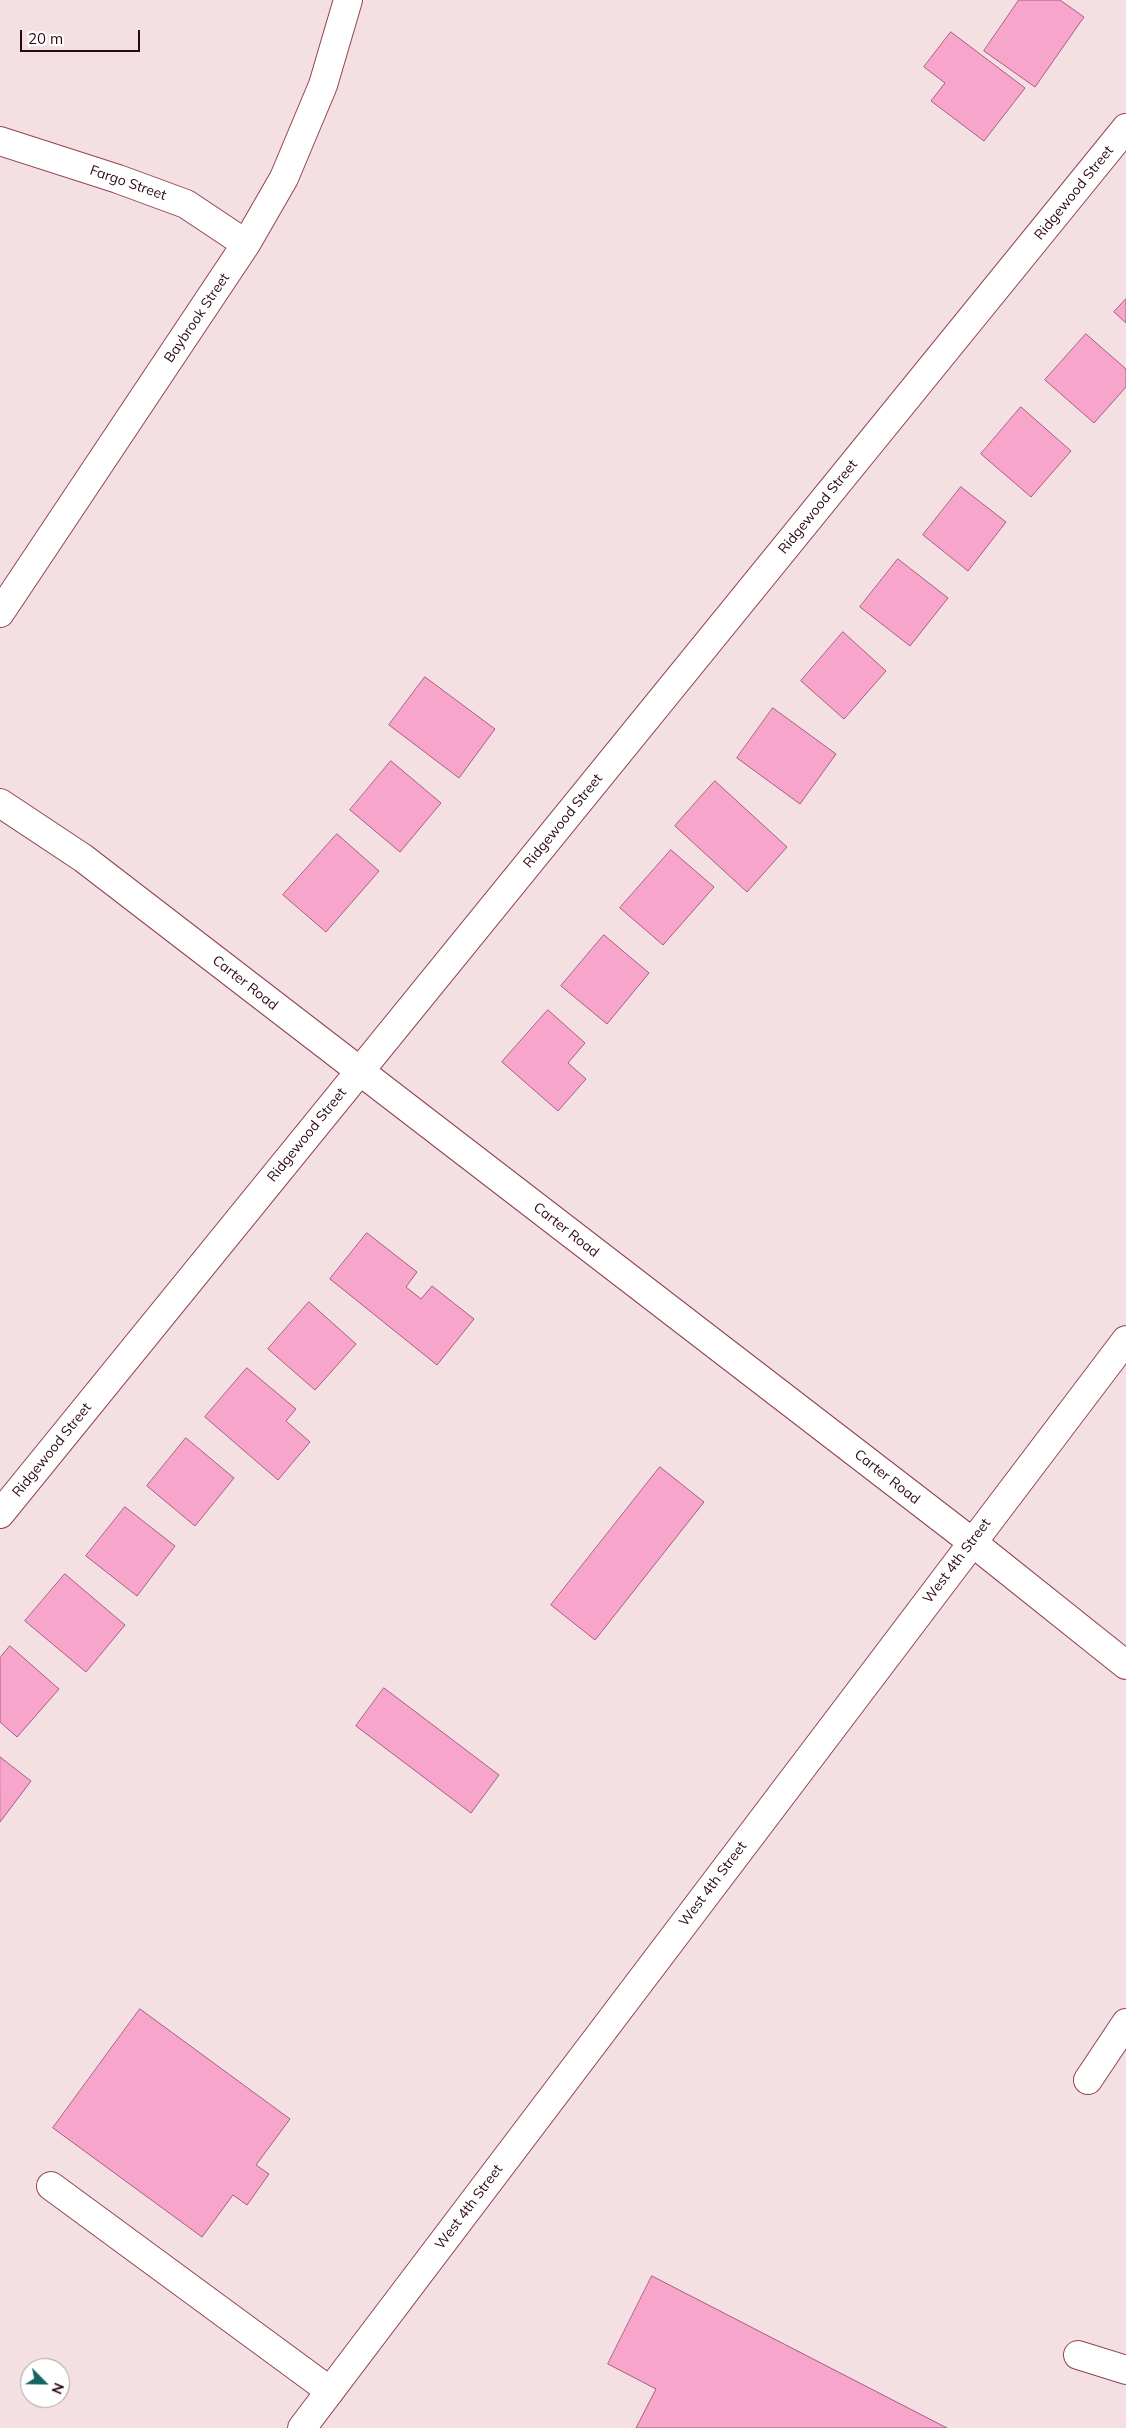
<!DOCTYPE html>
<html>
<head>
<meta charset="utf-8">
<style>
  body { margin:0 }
  #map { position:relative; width:1126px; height:2428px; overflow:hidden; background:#f4e0e2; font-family:Mulish,sans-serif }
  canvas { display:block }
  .north { position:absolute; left:20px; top:2358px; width:50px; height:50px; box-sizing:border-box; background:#fff; border:1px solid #aa9d9f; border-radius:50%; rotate:113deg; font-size:14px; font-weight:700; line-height:20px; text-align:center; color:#2a0910 }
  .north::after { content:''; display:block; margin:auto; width:18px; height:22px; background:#166461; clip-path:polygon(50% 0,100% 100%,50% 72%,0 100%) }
  .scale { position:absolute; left:20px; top:30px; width:120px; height:22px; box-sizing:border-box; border:2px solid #2a0910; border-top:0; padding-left:6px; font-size:15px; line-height:18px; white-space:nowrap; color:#2a0910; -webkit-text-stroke:4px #fff; paint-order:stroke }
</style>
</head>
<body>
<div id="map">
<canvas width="1126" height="2428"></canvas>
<div class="north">N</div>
<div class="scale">20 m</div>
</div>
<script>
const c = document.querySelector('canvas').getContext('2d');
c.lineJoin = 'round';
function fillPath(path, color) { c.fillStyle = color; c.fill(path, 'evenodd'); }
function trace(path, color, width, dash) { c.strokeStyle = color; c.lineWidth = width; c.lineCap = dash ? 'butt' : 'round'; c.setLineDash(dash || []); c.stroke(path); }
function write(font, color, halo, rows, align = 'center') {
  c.font = font + ' Mulish,sans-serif'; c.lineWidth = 5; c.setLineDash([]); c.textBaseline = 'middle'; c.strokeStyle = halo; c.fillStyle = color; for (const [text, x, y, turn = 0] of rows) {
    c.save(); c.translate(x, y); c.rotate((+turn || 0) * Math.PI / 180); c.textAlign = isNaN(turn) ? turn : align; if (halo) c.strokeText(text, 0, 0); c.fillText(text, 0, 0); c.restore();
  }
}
const building = new Path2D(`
  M1019 0H1060L1084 17 1035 87 984 51Z
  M951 32 1025 88 984 141 931 101 945 83 924 67Z
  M1126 299V323L1114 312Z
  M1086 334 1126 369V387L1094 423 1045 380Z
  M1021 407 1071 451 1031 497 981 454Z
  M961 487 1006 522 968 571 923 535Z
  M898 559 948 598 910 646 860 607Z
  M843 632 886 671 844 719 801 681Z
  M425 677 495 729 459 778 389 725Z
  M773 708 836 754 800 804 737 758Z
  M391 761 441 803 400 852 350 810Z
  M715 781 787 847 747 892 675 826Z
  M337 834 379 871 326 932 283 895Z
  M671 850 714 887 663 945 620 908Z
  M604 935 649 973 607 1024 561 986Z
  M548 1010 585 1043 568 1063 586 1079 558 1111 502 1062Z
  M367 1233 417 1272 406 1287 421 1299 432 1286 474 1319 437 1365 330 1279Z
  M309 1302 356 1344 315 1390 268 1349Z
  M247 1368 296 1409 286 1421 310 1442 278 1480 205 1417Z
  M186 1438 234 1478 195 1526 147 1486Z
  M660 1467 704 1502 595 1640 551 1605Z
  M125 1507 175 1546 137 1596 86 1556Z
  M65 1574 125 1625 86 1672 25 1621Z
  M10 1646 59 1689 17 1737 0 1722V1658Z
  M384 1688 499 1775 471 1813 356 1726Z
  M0 1757 31 1781 0 1822Z
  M140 2009 290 2119 256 2165 269 2174 247 2205 233 2195 202 2237 53 2128Z
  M652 2276 947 2428H636L656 2389 608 2364Z`);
fillPath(building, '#f7a5cb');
trace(building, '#a85c81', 1);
const minor = new Path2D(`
  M0 141 118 179 186 204 246 244
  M0 613 246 244 284 178 323 85 348 0
  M0 1514 1126 128
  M1088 2080 1126 2023
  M51 2186 330 2391
  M1078 2355 1126 2370`);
const major = new Path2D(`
  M0 803 83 858 972 1542 1126 1665
  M302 2428 1126 1340`);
trace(minor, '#924351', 30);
trace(major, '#924351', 30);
trace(minor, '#fff', 28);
trace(major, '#fff', 28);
write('14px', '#2a0910', '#fff', [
  ["Fargo Street",128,183,19],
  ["Ridgewood Street",1074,193,-51],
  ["Baybrook Street",197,318,-56],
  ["Ridgewood Street",818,507,-51],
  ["Ridgewood Street",563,821,-51],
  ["Carter Road",245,983,38],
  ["Ridgewood Street",307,1135,-51],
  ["Carter Road",566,1230,38],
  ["Ridgewood Street",52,1450,-51],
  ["Carter Road",887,1477,38],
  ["West 4th Street",957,1561,-53],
  ["West 4th Street",713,1884,-53],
  ["West 4th Street",469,2207,-53]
]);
</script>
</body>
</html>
